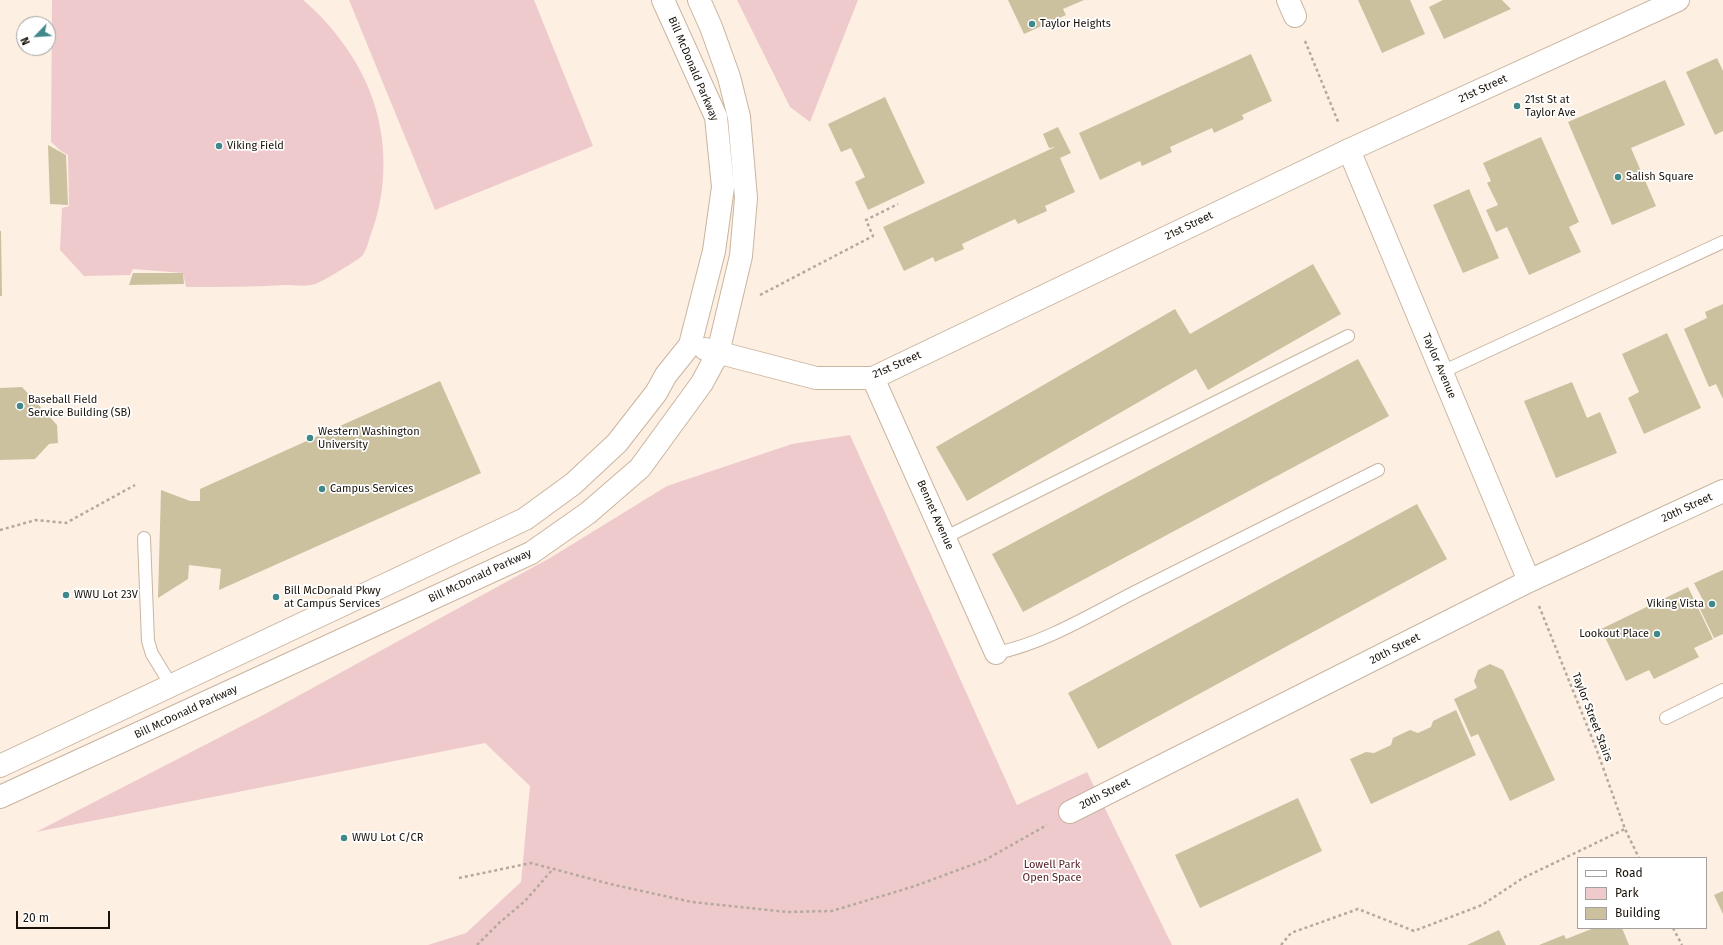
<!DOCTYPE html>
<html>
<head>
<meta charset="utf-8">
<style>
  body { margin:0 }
  #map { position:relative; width:1723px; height:945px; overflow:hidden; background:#fdefe2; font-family:"Fira Sans",sans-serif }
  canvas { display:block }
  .legend { position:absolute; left:1577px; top:857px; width:130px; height:72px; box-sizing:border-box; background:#fff; border:1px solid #a3a09d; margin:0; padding:5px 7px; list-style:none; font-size:12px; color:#19120a }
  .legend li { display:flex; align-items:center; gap:8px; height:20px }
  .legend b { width:20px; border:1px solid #a3a09d }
  .north { position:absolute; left:16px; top:16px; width:40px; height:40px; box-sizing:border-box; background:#fff; border:1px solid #a3a09d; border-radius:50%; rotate:245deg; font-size:11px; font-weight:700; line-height:16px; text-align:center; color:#19120a }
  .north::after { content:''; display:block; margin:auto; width:14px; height:18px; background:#40888a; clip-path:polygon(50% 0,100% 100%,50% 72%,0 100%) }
  .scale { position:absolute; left:16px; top:911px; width:94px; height:18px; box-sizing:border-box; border:2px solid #19120a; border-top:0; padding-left:5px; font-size:12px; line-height:14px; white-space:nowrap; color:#19120a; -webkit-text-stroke:3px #fff; paint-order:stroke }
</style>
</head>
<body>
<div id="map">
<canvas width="1723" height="945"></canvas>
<ul class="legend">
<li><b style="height:5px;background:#fff"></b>Road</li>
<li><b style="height:11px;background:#efcacc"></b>Park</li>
<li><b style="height:11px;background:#ccc19e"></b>Building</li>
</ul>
<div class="north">N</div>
<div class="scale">20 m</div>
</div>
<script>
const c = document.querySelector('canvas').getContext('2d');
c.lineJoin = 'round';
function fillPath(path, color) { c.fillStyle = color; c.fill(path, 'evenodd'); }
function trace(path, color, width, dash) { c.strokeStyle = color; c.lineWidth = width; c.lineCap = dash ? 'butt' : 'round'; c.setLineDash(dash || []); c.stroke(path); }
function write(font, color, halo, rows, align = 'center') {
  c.font = font + ' "Fira Sans",sans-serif'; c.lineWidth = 3.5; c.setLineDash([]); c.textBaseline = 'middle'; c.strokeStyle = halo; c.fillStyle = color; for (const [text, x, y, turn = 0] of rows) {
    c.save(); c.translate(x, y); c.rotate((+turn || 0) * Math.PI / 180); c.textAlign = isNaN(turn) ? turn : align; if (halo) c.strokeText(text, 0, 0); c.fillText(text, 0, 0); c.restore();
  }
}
fillPath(new Path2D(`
  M52 0H303C330 22 358 59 370 92 388 138 388 190 370 237 368 243 366 251 362 256 360 259 320 283 315 284 307 287 294 285 285 285 252 287 219 287 186 287L183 273 133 269 130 275 84 276 60 250 62 208 69 206 68 155 61 151 51 142Z
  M349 0H534L593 146 435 210Z
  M737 0H858L810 122 790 107Z
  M850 435 1017 805 1087 772 1172 945H428L466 933 521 882 530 786 485 743 36 832 265 714 550 558 667 486 792 444Z`), '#efcacc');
fillPath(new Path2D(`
  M1008 0H1084L1063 9 1066 15 1024 34Z
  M1358 0H1410L1425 34 1382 53Z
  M1443 0H1502L1511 9 1444 39 1429 7Z
  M1251 54 1272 101 1242 115 1244 119 1214 133 1212 128 1170 147 1172 152 1142 166 1140 161 1100 180 1079 133Z
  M1717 58 1723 71V131L1715 135 1686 72Z
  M1665 80 1685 125 1631 148 1656 206 1612 225 1568 122Z
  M885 97 925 183 868 210 855 182 865 177 851 148 841 152 828 124Z
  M1058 127 1071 153 1060 158 1075 192 1045 206 1047 211 1018 224 1015 219 962 244 964 249 935 262 933 257 904 271 883 227 1055 147 1049 148 1043 134Z
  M1541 137 1579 222 1569 227 1581 252 1529 275 1507 227 1496 232 1486 210 1498 205 1487 183 1491 181 1483 163Z
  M48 145 66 155 68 205 50 204Z
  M1469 189 1499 258 1463 273 1433 205Z
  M0 231H1L2 296H0Z
  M1313 264 1341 314 1208 390 1196 369 967 501 936 447 1175 309 1190 334Z
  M133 273H183L184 284 129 285Z
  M1723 304V399L1716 384 1709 387 1684 329 1707 318 1705 312Z
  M1667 333 1701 408 1644 434 1628 398 1639 392 1622 354Z
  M1358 359 1389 416 1023 612 992 554Z
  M440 381 481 473 219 590 221 569 189 565 188 579 158 598 161 490 190 501H200V489Z
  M1572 382 1587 418 1600 412 1617 453 1556 478 1524 401Z
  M22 387 57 425 58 443 49 444 35 459 0 460V388Z
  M1417 504 1447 559 1098 749 1068 693Z
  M1723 570V634L1714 638 1698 605 1704 602 1694 583Z
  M1688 587 1713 639 1694 648 1699 657 1654 679 1649 670 1626 681 1601 629Z
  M1490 664 1503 670 1555 780 1510 801 1478 734 1471 737 1454 699 1477 688 1474 681 1478 670Z
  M1456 710 1476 755 1371 804 1350 759 1366 752 1374 753 1391 745 1393 738 1410 730 1418 733 1431 727 1433 721Z
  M1298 798 1322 851 1200 908 1175 855Z
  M1723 891V914L1714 895Z
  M1594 928H1622L1629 945H1539L1564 935 1566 939Z
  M1499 930 1506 945H1467Z`), '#ccc19e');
const lane = new Path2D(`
  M1442 372 1723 242
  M946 537 1348 336
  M144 538 148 641 152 654 171 685
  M996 653C1043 644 1092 614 1135 592 1216 552 1297 510 1378 470
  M1666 718 1723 690`);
const street = new Path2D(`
  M1288 0 1295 16
  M1349 150 1529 581
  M873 378 996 653
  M1070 812 1529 581 1723 491`);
const secondary = new Path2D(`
  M705 349 816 378H873L1349 150 1678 0
  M0 766 525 519 573 484 617 443 656 393 666 375 690 345 714 251 723 187 716 117 663 0
  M0 797 531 553 588 513 640 468 702 383 718 353 741 256 746 198 739 117 729 77 711 27 699 0`);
trace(lane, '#cab59f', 14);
trace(street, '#cab59f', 24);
trace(secondary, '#cab59f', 24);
trace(new Path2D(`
  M1305 41 1339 124
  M760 295 873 236 866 220 898 204
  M0 530 36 520 66 523 135 485
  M1539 606 1596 748 1625 829 1639 858
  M459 878 531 863 610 884 692 902 787 912 832 911 915 886 985 860 1047 825
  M1673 928 1682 945
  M477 945 499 923 525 901 553 869
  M1281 945 1291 933 1358 909 1414 931 1482 905 1523 878 1625 829`), '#b5a99e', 2.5, [3, 3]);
trace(lane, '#fff', 12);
trace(street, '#fff', 22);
trace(secondary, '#fff', 22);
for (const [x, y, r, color] of [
  [1032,24,4,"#40888a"],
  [1517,106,4,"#40888a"],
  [219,146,4,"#40888a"],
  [1618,177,4,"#40888a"],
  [20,406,4,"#40888a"],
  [310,438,4,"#40888a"],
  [322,489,4,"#40888a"],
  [66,595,4,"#40888a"],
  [276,597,4,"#40888a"],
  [1712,604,4,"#40888a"],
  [1657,634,4,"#40888a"],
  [344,838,4,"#40888a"]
]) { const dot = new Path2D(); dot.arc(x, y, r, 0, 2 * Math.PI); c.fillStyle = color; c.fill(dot); trace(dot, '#fff', 1.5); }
write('11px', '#19120a', '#fff', [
  ["Taylor Heights",1040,24],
  ["21st St at",1525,100],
  ["Taylor Ave",1525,113],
  ["Viking Field",227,146],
  ["Salish Square",1626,177],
  ["Baseball Field",28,400],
  ["Service Building (SB)",28,413],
  ["Western Washington",318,432],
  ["University",318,445],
  ["Campus Services",330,489],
  ["Bill McDonald Pkwy",284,591],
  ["at Campus Services",284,604],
  ["WWU Lot 23V",74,595],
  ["Viking Vista",1704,604,"right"],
  ["Lookout Place",1649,634,"right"],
  ["WWU Lot C/CR",352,838]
], 'left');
write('11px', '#19120a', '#fff', [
  ["Bill McDonald Parkway",693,69,67],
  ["21st Street",1483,89,-25],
  ["21st Street",1189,226,-26],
  ["21st Street",897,365,-24],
  ["Taylor Avenue",1439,366,67],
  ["20th Street",1687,508,-25],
  ["Bennet Avenue",935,515,66],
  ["Bill McDonald Parkway",480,576,-25],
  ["20th Street",1395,649,-27],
  ["Bill McDonald Parkway",186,712,-25],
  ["Taylor Street Stairs",1592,717,69],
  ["20th Street",1105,794,-27]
]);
write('11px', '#531e24', '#fff', [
  ["Lowell Park",1052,865],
  ["Open Space",1052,878]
]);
</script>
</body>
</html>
